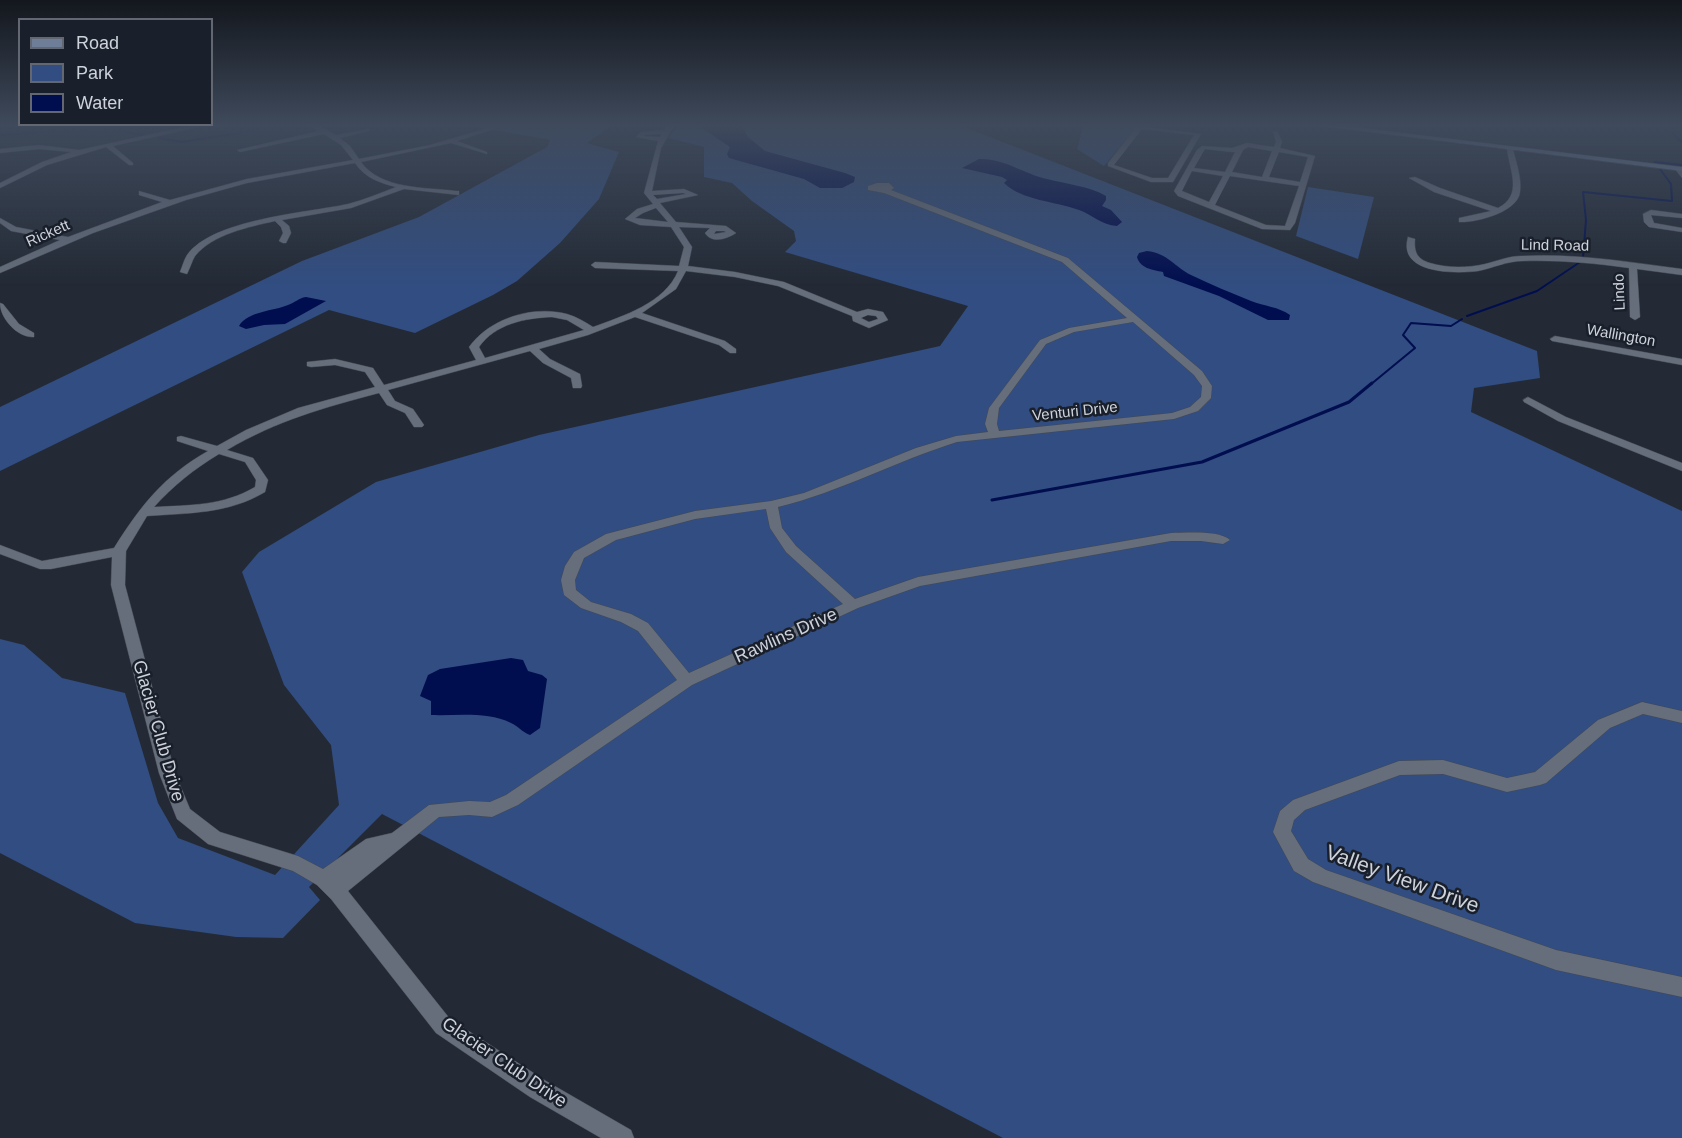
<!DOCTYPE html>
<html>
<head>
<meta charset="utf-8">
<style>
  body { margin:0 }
  #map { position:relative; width:1682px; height:1138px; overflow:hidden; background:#232a35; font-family:Arial,sans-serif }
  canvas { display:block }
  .legend { position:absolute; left:18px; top:18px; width:195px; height:108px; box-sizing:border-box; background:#1a202b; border:2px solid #626771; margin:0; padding:8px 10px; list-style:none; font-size:18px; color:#ced2da }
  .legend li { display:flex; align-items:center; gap:12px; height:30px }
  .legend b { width:30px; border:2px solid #626771 }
</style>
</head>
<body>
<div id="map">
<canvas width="1682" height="1138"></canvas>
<ul class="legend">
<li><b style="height:8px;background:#6e7d98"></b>Road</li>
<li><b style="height:16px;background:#314d81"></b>Park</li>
<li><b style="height:16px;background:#000e50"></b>Water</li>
</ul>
</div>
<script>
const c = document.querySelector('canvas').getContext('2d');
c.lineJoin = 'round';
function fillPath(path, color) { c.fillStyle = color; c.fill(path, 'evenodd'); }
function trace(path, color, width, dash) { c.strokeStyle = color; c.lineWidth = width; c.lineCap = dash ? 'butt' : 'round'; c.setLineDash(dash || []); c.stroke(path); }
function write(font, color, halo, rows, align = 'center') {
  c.font = font + ' Arial,sans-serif'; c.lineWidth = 5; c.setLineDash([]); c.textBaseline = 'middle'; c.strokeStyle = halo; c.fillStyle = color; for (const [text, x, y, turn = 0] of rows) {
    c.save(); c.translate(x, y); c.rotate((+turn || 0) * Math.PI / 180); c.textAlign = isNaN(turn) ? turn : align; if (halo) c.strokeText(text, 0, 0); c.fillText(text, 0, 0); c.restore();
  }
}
fillPath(new Path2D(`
  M471 126H611L587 143 619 152 599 199 560 243 517 281 493 295 415 333 329 310 0 471V407L302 261 419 217 547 147 550 140Z
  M677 126H962L1537 351 1540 378 1474 388 1471 412 1682 511V1138H1003L382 814 309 887 320 900 283 938 236 937 135 923 0 853V639L24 645 62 678 125 693 158 803 178 838 275 875 339 805 331 745 284 685 242 572 259 552 376 482 539 435 940 346 968 306 785 252 796 241 794 231 752 201 732 183 704 177V147L668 138Z
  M1083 126H1137L1104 166 1077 149Z
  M1308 187 1374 197 1358 259 1296 236Z`), '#314d81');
fillPath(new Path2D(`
  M742 126 748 137 765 151 845 173 855 177 854 182 842 188H820L804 179 729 158 727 154 730 147 702 128V126Z
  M979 159C1004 158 1024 174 1047 179 1066 184 1089 186 1106 196V200L1102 206 1111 210 1122 222 1117 226C1101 225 1093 215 1079 210 1055 201 1023 201 1004 183L1007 180 1002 177 962 168Z
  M1147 251C1167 253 1175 267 1191 275 1210 284 1231 293 1251 301 1264 306 1279 307 1290 315L1289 320H1268L1219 296 1164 276 1163 272C1152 270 1140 268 1137 257L1139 253Z
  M306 297 326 301 285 324 264 325 246 329 239 326C248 311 274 311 288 305 295 303 298 298 306 297Z
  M511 658 523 660 528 671 542 675 547 679 540 728 530 735C522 732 518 726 511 723 487 711 456 716 431 715V701L420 696 428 675 440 669Z`), '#000e50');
trace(new Path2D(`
  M1665 126 1682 142
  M0 135 107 128 147 136
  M159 138 182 142 283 126
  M1655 162 1682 165
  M1583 258 1586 220 1583 192 1672 201 1671 184 1660 169
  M1467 316 1537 291 1580 262
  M1370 385 1415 348 1403 335 1411 323 1451 326 1462 319`), '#000e50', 2);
trace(new Path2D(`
  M992 500 1202 462 1349 402 1372 383`), '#000e50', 3);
const street = new Path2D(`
  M189 126H203L113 146 133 163V165H129L106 147 47 165 0 188V183L42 162 71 152 39 149 0 153V149L39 145 79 150Z
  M310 126H319L336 135 369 129V131L340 138 350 146 359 159 430 145 491 127 494 129 457 141 487 152V154L451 143 361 162C381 190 426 187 456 191H459V195L404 189 351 208 282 220 289 226 291 233 286 243H283L279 241 283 233 281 227 275 221C249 227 213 234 195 256 192 261 190 268 187 274L180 272C182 267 184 260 187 255 213 219 306 213 348 204 364 200 380 193 396 187 380 183 365 178 355 163L247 183 186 200 93 233 0 273V267L60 240 11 231 0 223V218L16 227 68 237 162 202 139 195V191L170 200 247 179 353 160 341 145 324 134 240 152 237 150 319 131Z
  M667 126H674L661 148 652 191 684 189 698 195 660 203 676 222 726 226 736 233C727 239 712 244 705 233L710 228 679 227 692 247 688 266 735 272 784 282 857 312 868 309 883 312 888 320 869 328 853 321 852 316 778 286 735 277 686 271 676 289 642 313 725 341 736 349V353H730L719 345 635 317 588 335 539 349 550 359 580 374 582 386 581 388H573L571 378 543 363 530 351 388 390 395 401 413 409 424 425 422 427H414L405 413 387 405 379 393C323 408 278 420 227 450L253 458 268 480 265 492C228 514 189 513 147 516L126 551 125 585 175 773 190 809 220 832 298 856 323 869 366 839 392 833 429 805 469 801 490 802 506 795 677 680 638 631 621 622 581 608 564 595 561 580 565 566 574 552 606 534 695 511 771 501 804 493 916 448 956 436 988 432 985 424 989 408 1040 340 1069 328 1127 318 1062 262 884 193 868 190V186L877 183H889L894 188 891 190 1068 258 1202 371 1212 386 1211 398 1198 411 1174 419 957 442C896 461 840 492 778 507L782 528 796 546 855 599 918 577 1171 533C1186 533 1219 530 1230 540L1223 544 1201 541H1171L920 586 858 608 692 685 518 805 492 817 469 815 439 817 348 891 450 1019 546 1081 631 1130 634 1138H601L530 1097 436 1033 331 899 317 885 293 871 208 844 177 819 159 773 111 585 112 557 51 569H40L0 554V545L42 561 114 548C141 505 164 476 208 451L177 441V437L181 436 217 446 246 430 298 408 375 387 365 372 335 365 311 367 307 366V362L335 359 373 368 384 385 476 360 469 347C490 318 533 305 567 314 577 317 585 322 593 327 623 316 665 303 678 271L595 268 591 265 595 262 679 266 684 247 671 227 640 225 625 219 637 209 653 204 644 193 658 141 636 137 641 132 664 130ZM661 134 660 137 644 136 645 135ZM683 193 686 194 657 199 653 195ZM656 208 668 222 635 218 643 213ZM716 231H724L726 232 714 234ZM868 315 876 316 878 319 869 322 861 318ZM552 317 567 320 584 330 485 358 479 347C495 324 525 318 552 317ZM1133 322 1194 375 1202 386 1201 397 1190 407 1172 413 999 431 997 424 999 408 1046 344 1074 332ZM219 454 245 462 256 480 255 487C223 506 190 505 154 507 173 486 194 469 219 454ZM766 509 770 528 786 552 843 604 689 673 648 623 631 614 591 602 576 590 575 580 584 558 616 540 695 519Z
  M1137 126 1201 134 1173 182H1151L1108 166V163ZM1142 129 1194 135 1168 178H1152L1114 165Z
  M1273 131 1278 132 1282 142 1280 148 1315 156 1295 223 1290 230 1262 229 1178 196 1174 191 1197 150 1202 146 1232 148 1247 143 1274 147 1276 142ZM1248 147 1272 151 1262 177 1232 172 1243 150ZM1205 149 1232 152H1235L1225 172 1194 168ZM1279 152 1308 157 1300 182 1269 177ZM1192 171 1223 176 1209 202 1182 191ZM1230 176 1299 186 1285 226 1266 225 1215 205Z
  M1510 147 1513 149C1516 162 1522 178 1520 192 1518 212 1476 223 1459 222V218L1491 211 1434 192 1409 178 1415 177 1440 188 1498 208C1523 195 1510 172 1507 149Z
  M1678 167 1682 170V178L1675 169Z
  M1651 210 1682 214V218L1651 215 1654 223 1682 228V232L1649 227 1644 222 1643 214Z
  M1408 237 1415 239C1414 252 1417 259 1430 263 1447 268 1468 268 1485 264 1497 261 1509 256 1521 256 1575 253 1629 262 1682 269V275L1637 269 1640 317 1635 320 1630 317 1629 268C1594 263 1558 260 1523 261 1507 261 1493 268 1478 271 1455 274 1397 274 1408 237Z
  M0 303 3 304 19 324 34 333V337C18 338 0 319 0 303Z
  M1555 336 1682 359V365L1552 341 1550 339Z
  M1528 397 1566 417 1682 463V471L1558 421 1524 402 1523 400Z
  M1642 702 1682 711V723L1643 714 1610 728 1546 783 1540 785 1507 792 1443 774 1400 775 1305 810 1294 820 1291 831 1308 859 1326 870 1556 950 1682 977V997L1556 970 1313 882 1294 871 1273 832 1280 811 1293 800 1399 761 1443 760 1507 778 1535 772 1598 720Z`);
const secondary = new Path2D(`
  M1322 126H1345L1682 167V171Z`);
trace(street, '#434852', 1);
trace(secondary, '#434852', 1);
fillPath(street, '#666e7b');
fillPath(secondary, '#6e7d98');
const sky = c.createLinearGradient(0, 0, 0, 286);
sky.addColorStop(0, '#13171d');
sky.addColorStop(0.44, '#3f4a5c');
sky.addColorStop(1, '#3f4a5c00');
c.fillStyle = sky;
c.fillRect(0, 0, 1682, 286);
write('15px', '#ced2da', '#1a202b', [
  ["Rickett",48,234,-24],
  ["Lind Road",1555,246,1],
  ["Lindo",1620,292,-92],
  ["Wallington",1621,336,10],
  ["Venturi Drive",1075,412,-6]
]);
write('18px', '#ced2da', '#1a202b', [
  ["Rawlins Drive",786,636,-24],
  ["Glacier Club Drive",158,731,74],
  ["Glacier Club Drive",504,1063,34]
]);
write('21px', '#ced2da', '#1a202b', [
  ["Valley View Drive",1402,880,20]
]);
</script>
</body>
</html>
